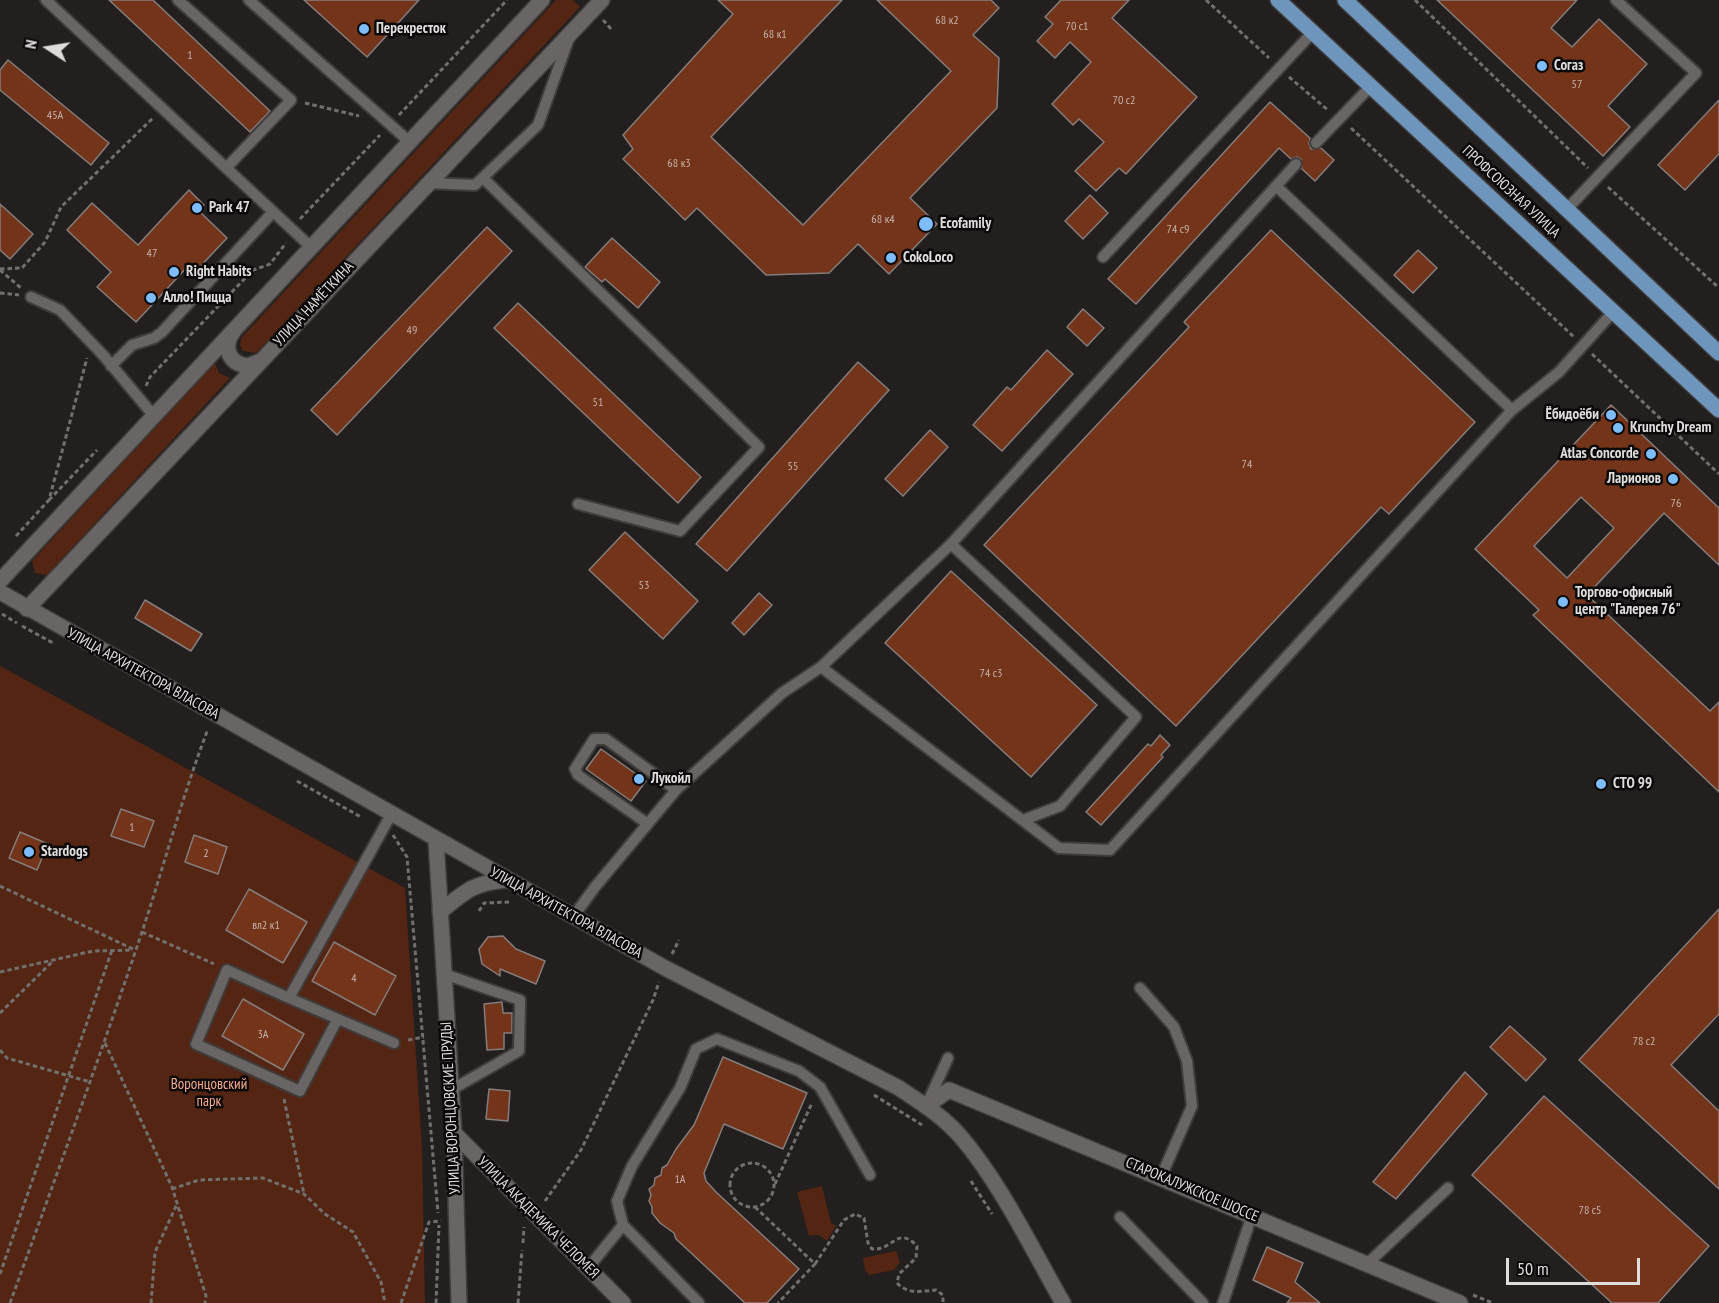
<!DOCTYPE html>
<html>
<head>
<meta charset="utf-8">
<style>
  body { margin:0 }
  #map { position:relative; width:1719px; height:1303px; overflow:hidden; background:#221f1e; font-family:"PT Sans Narrow",sans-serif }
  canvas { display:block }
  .north { position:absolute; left:18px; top:18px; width:60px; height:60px; -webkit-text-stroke:4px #0b0909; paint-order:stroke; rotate:282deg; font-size:16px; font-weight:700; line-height:24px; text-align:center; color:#dfdddc }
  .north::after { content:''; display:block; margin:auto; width:21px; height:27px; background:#dfdddc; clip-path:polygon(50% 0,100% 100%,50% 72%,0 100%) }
  .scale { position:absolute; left:1506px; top:1258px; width:134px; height:27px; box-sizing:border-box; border:3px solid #dfdddc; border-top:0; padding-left:8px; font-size:18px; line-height:21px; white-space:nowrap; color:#dfdddc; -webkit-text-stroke:4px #0b0909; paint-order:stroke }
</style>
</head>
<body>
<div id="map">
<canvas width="1719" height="1303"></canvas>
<div class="north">N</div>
<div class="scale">50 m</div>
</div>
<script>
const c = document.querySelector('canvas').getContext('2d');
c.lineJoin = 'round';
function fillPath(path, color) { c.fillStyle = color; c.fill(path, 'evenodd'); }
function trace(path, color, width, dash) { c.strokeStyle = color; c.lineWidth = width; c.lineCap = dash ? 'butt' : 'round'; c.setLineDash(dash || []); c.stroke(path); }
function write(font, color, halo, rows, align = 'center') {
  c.font = font + ' "PT Sans Narrow",sans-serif'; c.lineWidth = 5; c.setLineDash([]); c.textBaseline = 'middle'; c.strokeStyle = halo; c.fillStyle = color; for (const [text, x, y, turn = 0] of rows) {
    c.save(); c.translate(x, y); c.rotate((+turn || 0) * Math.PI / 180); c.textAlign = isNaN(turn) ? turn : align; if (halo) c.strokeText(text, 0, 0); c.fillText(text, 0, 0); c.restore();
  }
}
fillPath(new Path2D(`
  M556 0H573L580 7 256 353 243 351 240 345 241 338Z
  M215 363 219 373 230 378 47 575 35 573 32 561Z
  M0 666 405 888 422 1147 425 1303H0Z
  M822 1186 831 1223 836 1226 827 1241 819 1235 809 1236 797 1192Z
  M896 1251 900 1262 894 1270 869 1275 865 1270 863 1258Z`), '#532512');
const building = new Path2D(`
  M109 0H153L270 111 250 132Z
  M304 0H419L367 57Z
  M718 0H842L711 137 803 225 951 71 877 0H991L999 8 973 35 999 58 997 108 910 198 937 224 889 274 858 244 829 273 766 275 697 208 685 220 623 159 633 149 623 135 733 14Z
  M1061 0H1129L1112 18 1197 97 1126 174 1119 168 1096 191 1075 171 1104 142 1079 119 1073 125 1052 104 1091 62 1070 42 1055 58 1037 41 1053 24 1045 17Z
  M1437 0H1577L1551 28 1572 47 1599 19 1647 64 1608 106 1630 127 1603 156Z
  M8 60 109 143 91 165 0 90V70Z
  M1719 100V154L1685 190 1658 165Z
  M1270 102 1310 138 1309 144 1311 149 1321 148 1334 160 1315 181 1302 169 1301 159 1297 157 1291 159 1279 148 1136 304 1108 279Z
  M189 190 204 205 199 211 227 238 197 270 190 264 136 322 97 287 111 272 67 230 92 203 138 245Z
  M1090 195 1108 213 1083 239 1065 221Z
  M0 204 33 234 10 259 0 250Z
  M487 227 512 251 337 435 311 410Z
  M1271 230 1475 422 1389 514 1381 507 1176 726 984 545 1189 327 1184 322Z
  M612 238 660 282 638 308 605 279 602 282 585 267Z
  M1418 250 1437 268 1413 293 1394 275Z
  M518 303 701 477 678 503 494 328Z
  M1083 309 1104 328 1087 346 1067 327Z
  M1047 350 1073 374 1002 451 973 425 1007 387 1011 390Z
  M858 362 889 390 727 571 696 544Z
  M1611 405 1719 508V565L1664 513 1587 595 1710 711 1719 702V792L1533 615 1539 610 1475 549ZM1581 497 1614 528 1567 578 1534 546Z
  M930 430 948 447 903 496 885 479Z
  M625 532 698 601 663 639 589 570Z
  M951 571 1097 705 1031 777 885 643Z
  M759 593 772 605 744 635 732 623Z
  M145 600 202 634 191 651 135 618Z
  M1160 735 1170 745 1161 755 1163 757 1101 825 1086 812 1148 744 1151 746Z
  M601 749 646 781 631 801 586 769Z
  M121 809 154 821 144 847 111 836Z
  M20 832 48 844 37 870 9 858Z
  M194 835 227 847 218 874 185 862Z
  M249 889 307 922 283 963 226 930Z
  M1719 909V1014L1671 1065 1719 1111V1189L1579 1060Z
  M503 936 516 949 545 961 536 984 500 969V976L482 964 479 949 488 937Z
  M334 942 396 976 375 1015 312 981Z
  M243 999 304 1034 283 1070 222 1036Z
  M502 1002 503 1013H512V1033H504V1049L487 1050 484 1004Z
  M1510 1026 1546 1059 1526 1081 1490 1047Z
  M723 1057 807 1093 783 1149 724 1124 704 1173 706 1181 716 1192 799 1269 767 1303H745L676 1239 674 1233 660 1223 652 1213V1207L649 1201 651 1195 649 1189 654 1185 655 1178 661 1175 662 1168 667 1165 676 1149 694 1125Z
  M1465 1072 1487 1094 1396 1199 1373 1182Z
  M489 1089 510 1091 508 1121 486 1119Z
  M1544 1096 1709 1246 1658 1303H1612L1472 1175Z
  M1267 1247 1303 1263 1295 1282 1320 1303H1287L1291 1298 1253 1280Z`);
fillPath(building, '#74341a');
trace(building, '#837e7d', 1.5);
const service = new Path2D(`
  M46 0 311 247
  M178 0 291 100 227 167
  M249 0 411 143
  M1316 143 1371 86
  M483 178 759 447 680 531 578 504
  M427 183 475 185 538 125 569 38
  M1276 186 1512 410
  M1568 208 1696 73 1616 0
  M1103 257 1313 32
  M31 297 60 310 103 355 154 416
  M111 366 132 345 154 338 162 332 273 212
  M951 544 1136 717 1060 806 1023 820
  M821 667 1059 848 1110 850 1512 410 1559 372 1614 311
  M392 813 289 998 394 1043
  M648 824 578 775 575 769 594 739H606L676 790
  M573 917 595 887 676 790 782 693 821 667 951 544 1296 164
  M444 974 520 1000 519 1051 451 1090
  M1140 988 1174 1027 1187 1061 1192 1106 1161 1177
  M289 998 227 970 196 1044 300 1091 337 1020
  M926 1106 948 1058
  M1120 1217 1203 1303
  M623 1225 699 1303
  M1367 1264 1448 1188
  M588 1268 623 1225 617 1201 632 1166 680 1088 696 1049 717 1039 799 1071 820 1087 870 1175
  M1223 1303 1252 1215`);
const minor = new Path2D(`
  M233 332C222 347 229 364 248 366L261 361
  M926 1106 949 1090 1460 1303
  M454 1133 623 1303`);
const tertiary = new Path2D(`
  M0 581 542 0
  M0 592 665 968 899 1088C920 1102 944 1117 961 1137 1001 1184 1032 1249 1063 1303
  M27 609 602 0
  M436 840 454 1133 459 1303
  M440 912C465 891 475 882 508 880`);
const primary = new Path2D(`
  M1278 0 1719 410
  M1345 0 1719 353`);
trace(service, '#3f3c3b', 14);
trace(minor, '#3f3c3b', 18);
trace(tertiary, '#3f3c3b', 18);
trace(primary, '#3f3c3b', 18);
trace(new Path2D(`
  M1206 0 1269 58
  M1415 0 1588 168
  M603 20 612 30
  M1289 77 1329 111
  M305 103 359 116
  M399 115 507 0
  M1351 128 1574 337
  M1608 187 1719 288
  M300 219 380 135
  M0 269 22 268 45 242 61 207 153 118
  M0 270 21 288
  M0 293 19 295
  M1592 354 1719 474
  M146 386 150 377 253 270 270 264 286 243
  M49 500 97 450
  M16 536 49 500 87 358
  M2 614 17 623
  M22 626 53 643
  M297 781 361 817
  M393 835 407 857 438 1213
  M0 886 135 950
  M479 911 484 903 511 902
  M142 932 214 964
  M672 954 679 940
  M0 972 93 951 133 950
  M0 1013 54 960
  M408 1040 424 1037
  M105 1043 172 1187 206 1296 205 1303
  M0 1050 7 1058 90 1082
  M874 1095 922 1125
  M284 1099 304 1194
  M730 1185a22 22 0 1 1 44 0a22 22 0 1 1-44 0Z
  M971 1181 992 1214
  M775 1184 812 1103
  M172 1189 199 1180 263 1178 304 1194 325 1214 353 1232 381 1282 385 1303
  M545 1201 581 1150 653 1000 659 982
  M755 1207 815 1264 778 1303
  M523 1243 524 1227
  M815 1264 844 1220 855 1214 864 1218 868 1243 872 1249C893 1251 897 1225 917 1246L916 1258 899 1274 897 1283C908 1295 922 1291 936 1290L943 1295V1303
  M0 1274 112 950
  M1473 1295 1493 1303
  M10 1303C55 1179 101 1054 143 929 165 862 183 794 208 729
  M151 1303 155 1252 177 1204
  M401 1303 429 1222 441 1221
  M436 1303 439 1225
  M518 1303 522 1250`), '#72706f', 3, [4.5, 3]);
trace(service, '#696564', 10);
trace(minor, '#696564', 15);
trace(tertiary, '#696564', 15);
trace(primary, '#6e96bd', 15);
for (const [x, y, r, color] of [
  [364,29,6,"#7ebdf9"],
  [1542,66,6,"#7ebdf9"],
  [197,208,6,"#7ebdf9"],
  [926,224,8,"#7ebdf9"],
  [891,258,6,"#7ebdf9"],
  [174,272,6,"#7ebdf9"],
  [151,298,6,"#7ebdf9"],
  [1611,415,6,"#7ebdf9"],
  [1618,428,6,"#7ebdf9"],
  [1651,454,6,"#7ebdf9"],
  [1673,479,6,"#7ebdf9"],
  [1563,602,6,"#7ebdf9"],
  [639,779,6,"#7ebdf9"],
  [1601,784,6,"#7ebdf9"],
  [29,852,6,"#7ebdf9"]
]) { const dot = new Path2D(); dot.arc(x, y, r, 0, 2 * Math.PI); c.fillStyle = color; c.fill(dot); trace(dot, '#0b0909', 2); }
write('12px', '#c4b3ac', null, [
  ["68 к2",947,21],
  ["70 с1",1077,27],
  ["68 к1",775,35],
  ["1",190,56],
  ["57",1577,85],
  ["70 с2",1124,101],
  ["45А",55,116],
  ["68 к3",679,164],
  ["68 к4",883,220],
  ["74 с9",1178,230],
  ["47",152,254],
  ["49",412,331],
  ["51",598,403],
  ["74",1247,465],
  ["55",793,467],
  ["76",1676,504],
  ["53",644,586],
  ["74 с3",991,674],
  ["1",132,828],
  ["2",206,854],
  ["вл2 к1",266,926],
  ["4",354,979],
  ["3А",263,1035],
  ["78 с2",1644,1042],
  ["1А",680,1180],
  ["78 с5",1590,1211]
]);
write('bold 15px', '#dfdddc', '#0b0909', [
  ["Перекресток",376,29],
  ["Согаз",1554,66],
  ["Park 47",209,208],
  ["Ecofamily",940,224],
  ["CokoLoco",903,258],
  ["Right Habits",186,272],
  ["Алло! Пицца",163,298],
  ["Ёбидоёби",1599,415,"right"],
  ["Krunchy Dream",1630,428],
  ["Atlas Concorde",1639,454,"right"],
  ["Ларионов",1661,479,"right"],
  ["Торгово-офисный",1575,593],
  ["центр \"Галерея 76\"",1575,610],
  ["Лукойл",651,779],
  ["СТО 99",1613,784],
  ["Stardogs",41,852]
], 'left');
write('15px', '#dfdddc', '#0b0909', [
  ["ПРОФСОЮЗНАЯ УЛИЦА",1511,192,43],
  ["УЛИЦА НАМЁТКИНА",314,304,-47],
  ["УЛИЦА АРХИТЕКТОРА ВЛАСОВА",143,674,29],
  ["УЛИЦА АРХИТЕКТОРА ВЛАСОВА",566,913,29],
  ["УЛИЦА ВОРОНЦОВСКИЕ ПРУДЫ",451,1108,-93],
  ["СТАРОКАЛУЖСКОЕ ШОССЕ",1192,1190,23],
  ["УЛИЦА АКАДЕМИКА ЧЕЛОМЕЯ",538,1218,45]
]);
write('15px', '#f9aa8c', '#0b0909', [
  ["Воронцовский",209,1085],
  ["парк",209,1102]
]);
</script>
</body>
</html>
